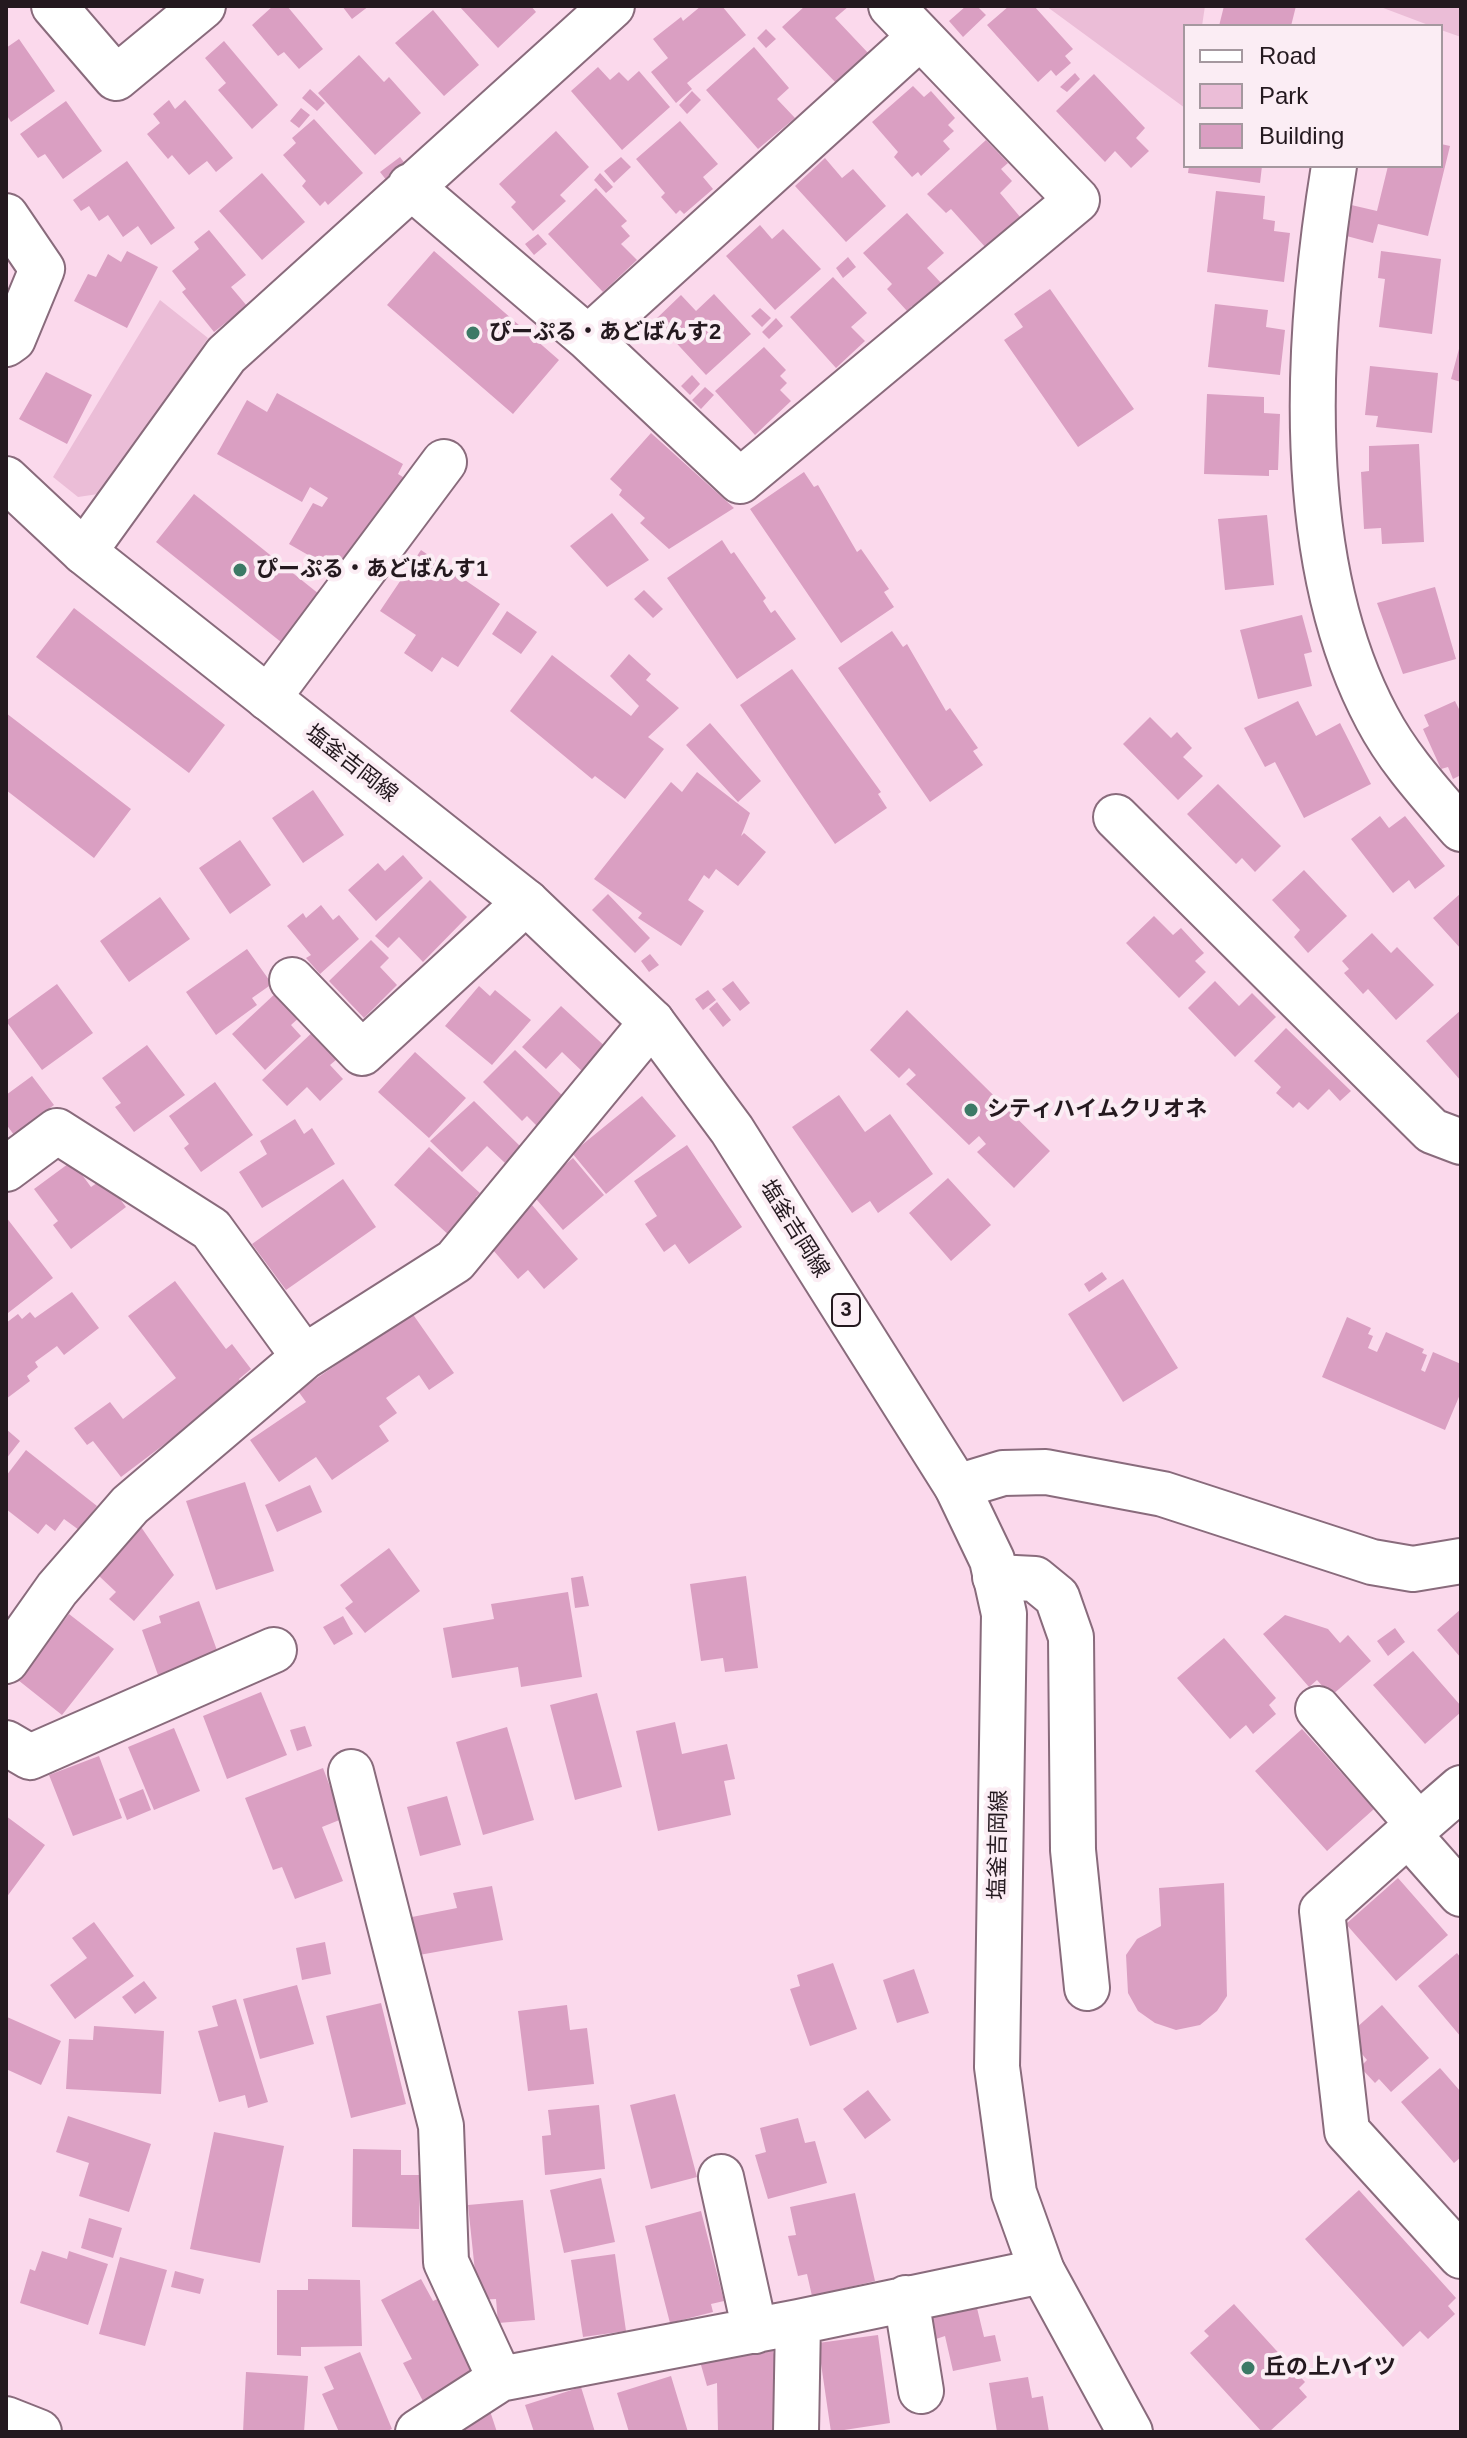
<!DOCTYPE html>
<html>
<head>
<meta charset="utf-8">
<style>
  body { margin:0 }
  #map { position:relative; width:1467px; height:2438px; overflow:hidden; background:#fbd9ec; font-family:Helvetica,sans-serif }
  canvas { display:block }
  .frame { position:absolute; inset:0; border:8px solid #24191f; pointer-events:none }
  .legend { position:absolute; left:1183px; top:24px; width:260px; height:144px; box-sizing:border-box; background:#fbedf4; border:2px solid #a5989f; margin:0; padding:10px 14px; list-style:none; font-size:24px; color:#24191f }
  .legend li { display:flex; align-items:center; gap:16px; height:40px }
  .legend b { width:40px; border:2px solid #a5989f }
</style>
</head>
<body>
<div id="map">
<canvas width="1467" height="2438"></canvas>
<div class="frame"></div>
<ul class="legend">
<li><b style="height:10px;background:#fff"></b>Road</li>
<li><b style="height:22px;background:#ebbdd7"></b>Park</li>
<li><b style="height:22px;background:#da9fc2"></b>Building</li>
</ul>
</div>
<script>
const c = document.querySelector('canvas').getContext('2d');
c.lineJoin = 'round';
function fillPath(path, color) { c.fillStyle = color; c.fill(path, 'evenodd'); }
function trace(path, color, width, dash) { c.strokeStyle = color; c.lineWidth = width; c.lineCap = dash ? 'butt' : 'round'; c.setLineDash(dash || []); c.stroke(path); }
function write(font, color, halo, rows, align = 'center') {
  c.font = font + ' Helvetica,"Noto Sans JP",sans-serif'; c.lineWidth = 8; c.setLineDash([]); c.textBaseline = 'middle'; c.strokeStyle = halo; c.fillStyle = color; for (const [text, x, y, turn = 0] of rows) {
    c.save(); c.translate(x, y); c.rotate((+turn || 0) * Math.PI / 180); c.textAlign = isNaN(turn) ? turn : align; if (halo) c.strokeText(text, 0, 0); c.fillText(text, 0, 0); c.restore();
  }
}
fillPath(new Path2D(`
  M1046 6H1205L1202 26H1185V108Z
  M1378 6H1461V37L1441 30V26H1431Z
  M160 300 208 338 105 493 78 497 53 477Z`), '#ebbdd7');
fillPath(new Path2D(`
  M273 6H287L323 49 299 69 284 52 278 56 252 25Z
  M342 6H369L352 19Z
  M459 6H531L536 12 498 48Z
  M701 6H722L746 35 687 83 692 89 676 103 651 72 668 58 653 39 681 17 683 21Z
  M805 6H849L835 18 870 55 838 85 782 27Z
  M966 6H977L986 15 963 37 949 21Z
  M1009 6H1034L1073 49 1065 56 1071 63 1056 76 1051 70 1038 82 987 25Z
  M1224 6H1296L1291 26H1219Z
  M433 10 479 65 444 96 395 43Z
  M766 29 776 39 766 48 757 38Z
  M19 39 55 91 11 122 6 114V48Z
  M224 41 278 105 252 129 218 90 226 83 205 58Z
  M754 47 789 88 777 99 795 118 758 149 706 90Z
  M359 55 384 82 389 77 421 113 375 155 318 93Z
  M598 67 610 80 619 72 628 81 639 71 670 107 622 150 571 91Z
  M1075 73 1080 79 1067 92 1060 87Z
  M1094 74 1145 128 1136 138 1149 151 1131 168 1115 151 1105 162 1056 111Z
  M913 86 924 97 931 91 955 118 948 125 954 131 943 141 950 149 921 176 918 172 912 177 894 157 898 152 872 122Z
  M310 89 325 103 317 111 302 98Z
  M692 91 701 100 687 114 679 105Z
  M169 100 175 109 185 100 233 158 216 172 207 161 189 175 172 155 168 159 147 134 160 123 153 114Z
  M66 101 102 151 63 179 45 154 38 158 20 134Z
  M301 108 310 115 299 128 290 121Z
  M314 119 363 173 328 205 325 201 320 206 302 186 306 181 283 155 296 143 292 138Z
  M680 121 718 164 703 177 713 189 684 214 680 210 676 214 661 197 665 193 636 159Z
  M556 131 589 167 560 195 566 201 533 231 511 207 516 202 499 184Z
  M986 140 1008 163 1001 169 1012 181 1000 193 1021 218 987 249 951 209 946 213 927 194Z
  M1441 144 1450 146 1428 236 1378 224 1373 243 1339 234 1347 204 1377 211 1388 166H1441Z
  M400 157 406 165 387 181 380 172Z
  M621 157 631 167 614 183 604 171Z
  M825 158 842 178 853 169 886 206 846 242 795 186Z
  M127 161 175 228 151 245 138 226 123 237 108 215 99 221 89 206 81 211 73 200Z
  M1189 166H1262L1260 183 1188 173Z
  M262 173 305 222 262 260 219 211Z
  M600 173 613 187 606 193 594 180Z
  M596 188 627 221 621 226 630 236 621 244 637 260 603 292 548 234Z
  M1216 191 1265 196 1263 219 1275 221 1274 231 1290 233 1284 282 1207 272Z
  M907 213 944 253 927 268 942 284 915 309 912 306 907 311 887 289 892 284 863 253Z
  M760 225 772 239 783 229 821 269 775 310 726 256Z
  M209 230 246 275 231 287 247 306 214 332 182 292 186 289 172 271 199 249 194 242Z
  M538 234 547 244 534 255 525 244Z
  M127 251 158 267 127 328 74 301 88 274 96 277 108 254 121 262Z
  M434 251 559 360 513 414 387 305Z
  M1381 251 1441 259 1432 334 1379 327 1385 279 1378 278Z
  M848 257 856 267 843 278 836 268Z
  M833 277 867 313 851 327 865 341 836 368 790 317Z
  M1050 289 1134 409 1078 447 1004 340 1023 327 1014 314Z
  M714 294 751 334 706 375 655 320 681 295 696 311Z
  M1215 304 1268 310 1266 327 1285 330 1280 375 1208 367Z
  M760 308 771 318 762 327 751 316Z
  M776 318 783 326 769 339 762 332Z
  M1460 345H1461V382L1451 379Z
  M764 347 786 370 780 376 787 383 780 390 791 401 755 435 715 391Z
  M1370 366 1438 373 1432 433 1376 427 1378 416 1365 415Z
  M46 372 92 395 67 444 19 419Z
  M692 375 700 384 690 395 681 386Z
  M705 387 714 395 701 409 692 400Z
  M277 393 403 464 398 474 408 480 390 511 382 506 343 575 289 544 313 503 322 507 328 498 310 487 302 502 217 454 247 400 267 412Z
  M1207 394 1264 397V413L1280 414 1278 470H1269V476L1204 474Z
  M651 433 734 508 669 549 640 523 645 518 619 495 622 490 610 479Z
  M1419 444 1424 542 1382 544 1381 528 1364 529 1361 472 1369 471V446Z
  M804 472 814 487 818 485 857 552 861 549 889 589 884 592 894 607 841 643 750 509Z
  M194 494 324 598 286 646 156 542Z
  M612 513 649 560 607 587 570 546Z
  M1267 515 1274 585 1225 590 1218 519Z
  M722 540 731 554 734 552 766 598 763 601 771 613 775 610 796 639 737 679 667 578Z
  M421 550 500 604 458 667 442 657 432 672 404 653 416 635 380 611Z
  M1435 587 1456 659 1403 674 1377 603Z
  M644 590 663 609 653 618 634 599Z
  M74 608 225 725 189 773 36 657Z
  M507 611 537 632 521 654 492 634Z
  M1302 615 1312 652 1304 654 1312 686 1258 699 1240 630Z
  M892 631 903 647 907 644 946 711 950 708 978 748 973 751 983 765 930 802 838 668Z
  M629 654 651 674 646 680 679 708 648 737 664 749 625 799 595 776 592 779 510 711 552 655 631 716 639 706 610 676Z
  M792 669 881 792 878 794 887 808 835 844 740 705Z
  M1298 701 1316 736 1340 723 1371 784 1304 818 1275 762 1265 767 1244 728Z
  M1455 701 1461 713V775L1453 779 1448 767 1441 769 1423 729 1429 726 1424 715Z
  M6 713 131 809 94 858 6 790Z
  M1150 717 1171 738 1177 732 1192 748 1183 757 1203 776 1178 800 1123 744Z
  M710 723 761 781 738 802 686 745Z
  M697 772 750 813 741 836 744 833 766 852 738 886 716 869 709 879 704 875 688 900 704 911 681 946 638 918 642 913 594 879 671 782 682 792Z
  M1218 784 1281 846 1255 872 1242 858 1236 864 1187 814Z
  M313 790 344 835 303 863 272 818Z
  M1380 816 1389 828 1405 816 1445 866 1415 889 1409 880 1393 893 1351 839Z
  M240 840 271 885 230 914 199 868Z
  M403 855 423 878 376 921 348 890 378 863 385 871Z
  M1304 870 1347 916 1308 953 1294 937 1300 930 1272 900Z
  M430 880 467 917 423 962 399 937 388 948 375 936Z
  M1461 893V949L1433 918Z
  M608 894 650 938 635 953 592 910Z
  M160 897 190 939 129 982 100 941Z
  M321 905 333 920 339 915 359 939 320 974 306 958 311 955 287 926 303 913 306 918Z
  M1154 916 1173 935 1181 928 1204 953 1195 961 1206 972 1179 998 1126 943Z
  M1372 933 1391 953 1397 947 1434 985 1396 1020 1368 989 1363 994 1344 973 1349 969 1342 961Z
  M371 940 389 958 380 967 397 985 364 1018 329 981Z
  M247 949 272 984 252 998 257 1005 216 1035 186 992Z
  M650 954 659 965 649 972 641 961Z
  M733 981 750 1003 740 1011 722 989Z
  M1215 981 1239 1006 1252 993 1276 1017 1235 1057 1188 1008Z
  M57 984 93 1033 42 1070 6 1021Z
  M479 986 490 996 495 990 531 1020 492 1065 445 1026Z
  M708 990 716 1000 703 1010 695 999Z
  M278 991 302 1015 291 1025 301 1036 265 1070 232 1034Z
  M717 1002 731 1020 723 1027 709 1009Z
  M561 1006 609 1050 586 1075 562 1052 546 1069 522 1047Z
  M907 1010 1050 1151 1014 1188 977 1152 986 1144 979 1136 969 1145 906 1084 916 1075 909 1068 899 1078 870 1050Z
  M1461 1010V1081L1426 1041Z
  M318 1027 343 1054 330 1065 343 1079 320 1101 307 1087 287 1106 262 1080Z
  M1286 1028 1351 1091 1340 1101 1329 1089 1308 1110 1299 1102 1293 1108 1276 1093 1281 1087 1254 1061Z
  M147 1045 185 1095 134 1132 115 1107 121 1103 102 1078Z
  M515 1050 565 1098 537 1126 527 1116 522 1121 483 1082Z
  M415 1052 466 1098 429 1138 378 1092Z
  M32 1076 54 1105 14 1135 6 1124V1095Z
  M215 1082 253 1135 201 1172 184 1148 189 1144 169 1116Z
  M839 1095 865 1132 890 1114 933 1174 878 1213 870 1201 852 1213 792 1127Z
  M642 1096 676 1136 606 1194 572 1153Z
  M474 1101 521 1147 505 1163 487 1146 462 1172 430 1141Z
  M295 1119 304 1134 312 1128 335 1164 262 1208 239 1172 267 1154 260 1141Z
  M687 1145 742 1227 689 1264 675 1244 664 1252 645 1224 657 1216 634 1181Z
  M429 1147 480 1193 476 1197 483 1203 451 1237 394 1185Z
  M573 1158 604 1195 563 1230 531 1193Z
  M72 1161 91 1187 104 1178 126 1207 71 1249 53 1225 58 1221 34 1189Z
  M948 1178 991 1225 951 1261 909 1213Z
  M343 1179 376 1227 286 1290 252 1244Z
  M532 1205 578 1259 544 1289 528 1270 518 1279 487 1243Z
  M6 1217 53 1278 8 1313 6 1310Z
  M1102 1272 1107 1279 1089 1292 1084 1284Z
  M1123 1279 1178 1368 1123 1402 1068 1314Z
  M175 1281 226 1349 232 1344 251 1369 239 1379 243 1385 121 1477 93 1441 87 1445 74 1428 110 1402 123 1419 176 1378 128 1316Z
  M72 1292 99 1328 64 1355 57 1346 35 1362 38 1367 27 1376 30 1381 6 1399V1323L18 1314 22 1319 30 1312 35 1318Z
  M412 1313 454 1373 429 1390 419 1375 386 1398 397 1413 379 1426 389 1441 332 1480 316 1457 279 1482 250 1440 306 1402 298 1391Z
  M1347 1317 1371 1328 1368 1334 1373 1336 1368 1348 1377 1352 1386 1332 1424 1349 1422 1353 1427 1355 1421 1370 1425 1372 1433 1352 1461 1364V1392L1445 1430 1322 1377Z
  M6 1429 20 1441 6 1459Z
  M26 1450 97 1506 79 1530 64 1519 55 1531 46 1524 38 1534 6 1509V1476Z
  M245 1482 274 1571 216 1590 186 1501Z
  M310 1485 322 1512 277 1532 265 1505Z
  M139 1524 174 1575 134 1621 109 1599 116 1592 99 1576Z
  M389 1548 420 1591 365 1633 345 1608 353 1602 340 1585Z
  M583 1576 589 1606 575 1608 571 1578Z
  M746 1576 758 1668 725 1672 723 1658 701 1661 690 1584Z
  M568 1592 582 1677 521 1687 518 1667 452 1678 443 1628 494 1619 491 1604Z
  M199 1601 218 1653 158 1675 142 1630 161 1623 159 1616Z
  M1461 1609V1658L1437 1630Z
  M69 1614 114 1649 62 1715 18 1680Z
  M1285 1615 1328 1629 1340 1643 1348 1635 1371 1661 1331 1696 1317 1680 1309 1687 1263 1634Z
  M343 1616 353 1634 334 1645 323 1627Z
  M1395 1628 1405 1642 1388 1656 1377 1641Z
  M1224 1638 1276 1698 1269 1705 1276 1714 1253 1734 1246 1725 1230 1739 1177 1678Z
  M1413 1651 1461 1706V1712L1425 1744 1373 1685Z
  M261 1692 287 1755 227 1779 203 1716Z
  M597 1693 622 1787 575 1800 550 1705Z
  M675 1722 682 1754 727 1744 735 1779 724 1781 731 1815 658 1831 636 1731Z
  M305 1726 312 1746 297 1751 290 1730Z
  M507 1727 534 1820 483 1835 456 1742Z
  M174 1728 200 1791 154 1810 128 1747Z
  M1302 1729 1374 1809 1327 1851 1255 1771Z
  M99 1756 122 1818 73 1836 49 1775Z
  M323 1768 342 1819 322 1827 343 1881 295 1899 282 1867 273 1870 245 1798Z
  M143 1789 151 1810 127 1820 119 1799Z
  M447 1796 461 1845 420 1856 407 1807Z
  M6 1816 45 1845 6 1898Z
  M1398 1878 1448 1935 1396 1981 1346 1924Z
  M1224 1883 1227 1996 1217 2011 1200 2025 1176 2030 1155 2023 1138 2011 1128 1993 1126 1955 1137 1939 1161 1926 1159 1888Z
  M492 1886 503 1940 419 1955 412 1917 457 1908 453 1893Z
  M94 1922 134 1976 75 2019 50 1985 87 1958 72 1938Z
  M325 1942 331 1974 302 1980 296 1948Z
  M1457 1953 1461 1958V2037L1418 1986Z
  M833 1963 857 2029 810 2046 790 1989 800 1986 797 1975Z
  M914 1969 929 2013 897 2023 883 1980Z
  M144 1981 157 1998 135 2014 122 1997Z
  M297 1985 314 2044 260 2059 243 1999Z
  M236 1999 268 2102 248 2108 245 2095 219 2102 198 2031 218 2026 212 2006Z
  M381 2003 406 2104 351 2118 326 2016Z
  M567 2005 570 2030 587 2028 594 2084 528 2091 518 2011Z
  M1382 2005 1429 2058 1391 2092 1379 2079 1375 2083 1360 2067 1367 2060 1347 2036Z
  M7 2017 61 2041 41 2085 6 2069Z
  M94 2026 164 2031 161 2094 66 2089 69 2039 93 2040Z
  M1440 2068 1461 2092V2157L1454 2163 1401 2102Z
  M868 2090 891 2120 865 2139 843 2109Z
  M675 2094 697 2177 651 2189 630 2105Z
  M599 2105 605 2169 545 2175 542 2136 551 2135 548 2110Z
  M68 2116 151 2144 129 2212 79 2196 89 2163 56 2152Z
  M798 2118 805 2143 815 2141 827 2183 768 2199 755 2155 766 2152 760 2128Z
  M214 2132 284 2146 260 2263 190 2249Z
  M353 2149 401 2150V2175H420L419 2229 352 2227Z
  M601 2178 615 2242 564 2253 550 2190Z
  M1359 2190 1456 2298 1448 2306 1455 2314 1428 2339 1420 2331 1403 2347 1305 2239Z
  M855 2193 875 2281 812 2296 807 2274 798 2276 788 2236 796 2235 790 2207Z
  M523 2200 535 2320 498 2323 496 2299 478 2300 468 2205Z
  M701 2211 724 2301 711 2304 713 2312 670 2323 645 2226Z
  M89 2218 122 2228 113 2258 81 2248Z
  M42 2251 67 2259 69 2251 108 2264 88 2325 20 2303 30 2269 35 2271Z
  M615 2254 626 2331 583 2337 571 2260Z
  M120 2257 167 2270 145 2346 99 2334Z
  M175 2271 204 2279 200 2294 171 2287Z
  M308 2279 360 2280 362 2346 301 2347V2356L277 2355V2290H308Z
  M421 2279 433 2301 442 2297 482 2373 424 2403 403 2363 412 2359 381 2300Z
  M1234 2304 1305 2382 1299 2388 1307 2397 1269 2432H1262L1190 2353 1209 2336 1204 2331Z
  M977 2308 984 2337 995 2335 1001 2361 953 2371 945 2336 936 2339 931 2318Z
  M878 2335 890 2423 831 2432 818 2343Z
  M771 2342 777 2367 775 2432H718L717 2383 707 2386 699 2358Z
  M360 2352 392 2429 385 2432H339L322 2394 334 2389 324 2367Z
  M246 2372 308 2376 304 2432H243Z
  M671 2376 688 2432H629L617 2393Z
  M1028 2377 1032 2398 1043 2396 1049 2432H997L989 2383Z
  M581 2387 595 2432H534L525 2405Z
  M489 2408 497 2432H441Z`), '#da9fc2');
const minor = new Path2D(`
  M54 6 116 78 203 6
  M1334 166C1306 338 1293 561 1377 718 1399 760 1431 794 1461 829
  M410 186 588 338 740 481 1077 200 891 6
  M6 216 42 269 13 339 6 344
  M588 338 920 37
  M84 552 226 355 612 6
  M268 698 444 462
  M1116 817 1432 1131 1461 1142
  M292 980 362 1053 526 902
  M6 1169 57 1131 211 1229 304 1357 455 1261 652 1022
  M957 1487 1003 1473 1046 1472 1163 1494 1372 1562 1413 1569 1461 1561
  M995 1577 1035 1579 1057 1597 1071 1637 1073 1850 1087 1988
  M6 1661 57 1589 130 1505 304 1357
  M1318 1709 1419 1825
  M6 1743 30 1757 274 1650
  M351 1772 441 2126 446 2262 500 2379
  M1408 1834 1461 1788
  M1461 1894 1408 1834 1322 1911 1347 2131 1461 2256
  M721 2177 755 2331
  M906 2298 921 2391
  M6 2419 39 2432
  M418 2432 500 2379 798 2322 1042 2271
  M796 2432 798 2322`);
const major = new Path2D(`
  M6 479 84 552 526 902 652 1022 732 1130 957 1487 992 1560 1004 1614 997 2067 1014 2193 1042 2271 1130 2432`);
trace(minor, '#896b7c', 48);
trace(major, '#896b7c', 48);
trace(minor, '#fff', 44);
trace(major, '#fff', 44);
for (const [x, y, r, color] of [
  [473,333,8,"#3c7966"],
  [240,570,8,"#3c7966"],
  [971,1110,8,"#3c7966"],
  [1248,2368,8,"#3c7966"]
]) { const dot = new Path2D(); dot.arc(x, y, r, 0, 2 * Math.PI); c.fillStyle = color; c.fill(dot); trace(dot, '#fbedf4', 3); }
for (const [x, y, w] of [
  [846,1310,28]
]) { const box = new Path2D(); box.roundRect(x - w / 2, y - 16, w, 32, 6); c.fillStyle = '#fbedf4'; c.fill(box); trace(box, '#24191f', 2); }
write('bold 20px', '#24191f', null, [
  ["3",846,1310]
]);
write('bold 22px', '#24191f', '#fbedf4', [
  ["ぴーぷる・あどばんす2",489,333],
  ["ぴーぷる・あどばんす1",256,570],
  ["シティハイムクリオネ",987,1110],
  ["丘の上ハイツ",1264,2368]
], 'left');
write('22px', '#24191f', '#fbedf4', [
  ["塩釜吉岡線",351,764,38],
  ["塩釜吉岡線",794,1229,58],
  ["塩釜吉岡線",999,1845,-89]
]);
</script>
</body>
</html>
